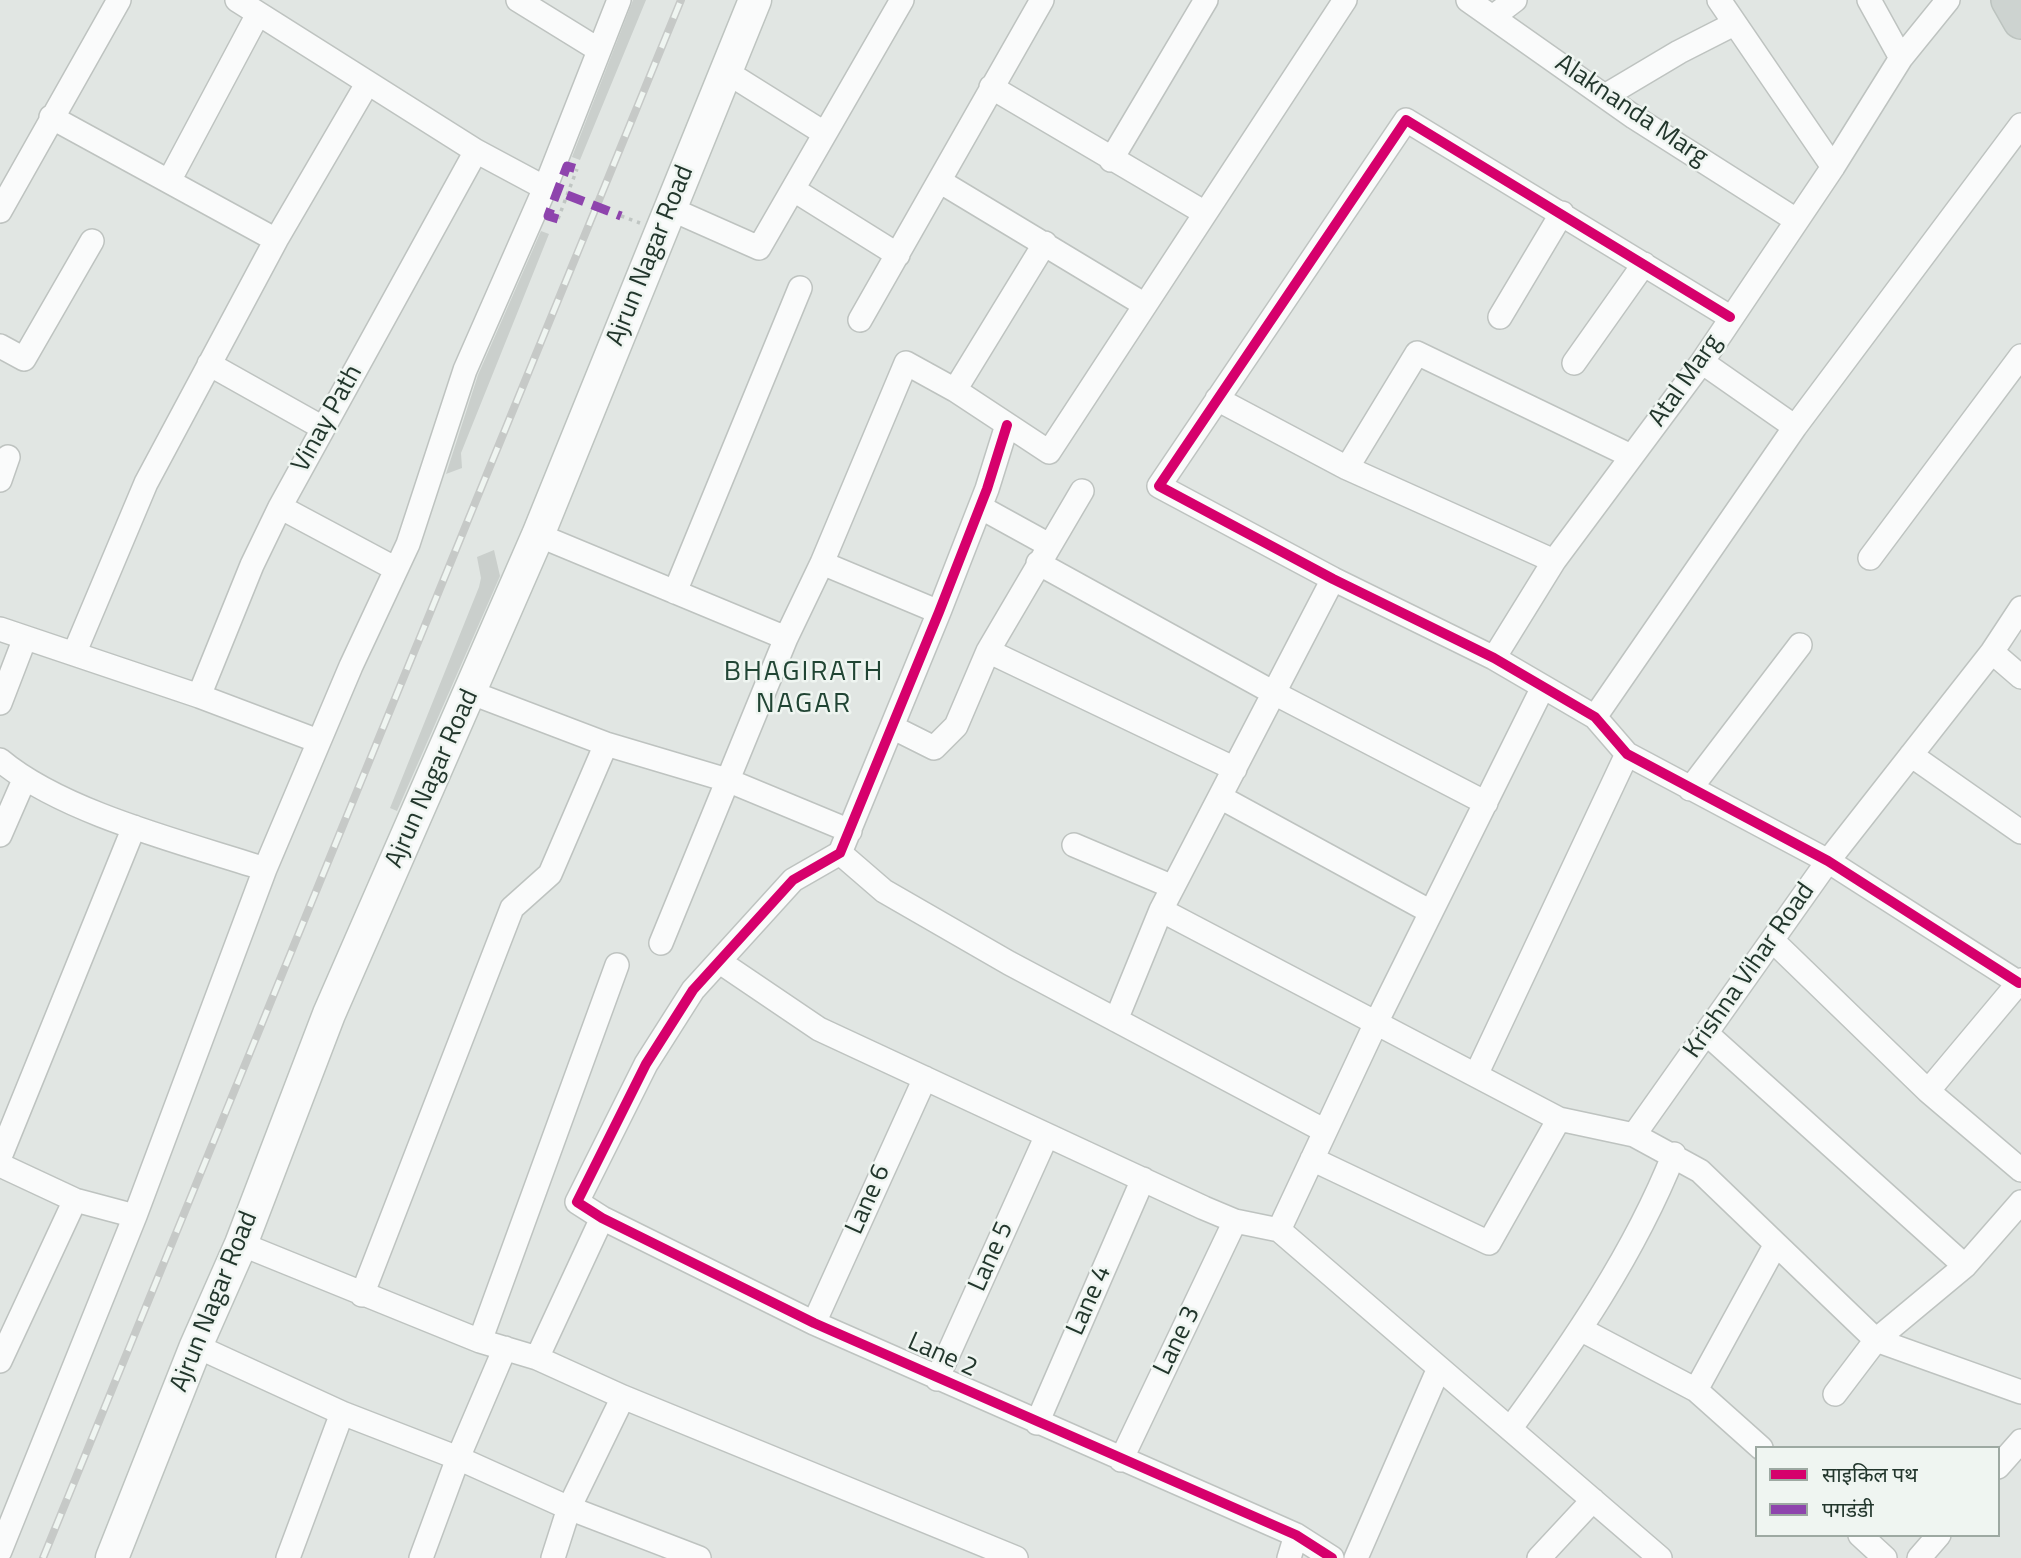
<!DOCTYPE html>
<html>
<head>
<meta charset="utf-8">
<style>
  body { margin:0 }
  #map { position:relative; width:2021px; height:1558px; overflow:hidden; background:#e1e6e3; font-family:"Titillium Web","Noto Sans Devanagari",sans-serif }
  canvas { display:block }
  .legend { position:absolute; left:1755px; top:1446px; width:245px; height:91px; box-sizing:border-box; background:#eff5f1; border:2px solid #9da9a2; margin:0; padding:9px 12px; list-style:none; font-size:21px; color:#22362c }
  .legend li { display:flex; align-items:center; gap:14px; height:35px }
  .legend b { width:35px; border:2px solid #9da9a2 }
</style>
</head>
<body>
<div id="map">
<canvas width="2021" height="1558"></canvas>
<ul class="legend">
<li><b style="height:9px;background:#d6006c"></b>साइकिल पथ</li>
<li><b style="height:9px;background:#8e44ad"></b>पगडंडी</li>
</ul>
</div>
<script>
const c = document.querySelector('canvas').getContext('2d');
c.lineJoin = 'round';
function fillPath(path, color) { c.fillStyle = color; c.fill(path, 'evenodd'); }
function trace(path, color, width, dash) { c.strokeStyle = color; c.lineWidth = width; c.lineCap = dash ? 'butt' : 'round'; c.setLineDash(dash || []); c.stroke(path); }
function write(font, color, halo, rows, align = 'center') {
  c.font = font + ' "Titillium Web",sans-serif'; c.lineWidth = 5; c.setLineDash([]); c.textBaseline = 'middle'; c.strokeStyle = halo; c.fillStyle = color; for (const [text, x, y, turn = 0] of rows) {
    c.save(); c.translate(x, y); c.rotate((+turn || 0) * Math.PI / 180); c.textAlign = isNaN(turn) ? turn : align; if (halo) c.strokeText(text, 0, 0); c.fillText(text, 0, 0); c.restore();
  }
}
fillPath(new Path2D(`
  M633 0H646L580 160 572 157Z
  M541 231 549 234 461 453 462 468 446 474 478 375Z
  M494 550 500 576 397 811 390 808 479 587 481 578 477 557Z`), '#cacfcc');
const street = new Path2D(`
  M237 0 476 151 545 188
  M518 0 599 50
  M1468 0 1634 117 1796 220
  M1719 0 1833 167
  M1869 0 1901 58
  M1494 16 1515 0
  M725 71 824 133
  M991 87 1205 213
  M1605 96 1679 52 1734 24
  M51 117 276 240
  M1111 160 1206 0
  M169 181 258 14
  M941 182 1145 305
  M794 190 898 255
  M671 209 759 248 902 0
  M0 211 119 0
  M1500 317 1562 213
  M1730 317 1406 120 1159 486 1333 579 1494 658 1595 717 1627 754 1828 861 2019 983
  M860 320 1042 0
  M0 346 24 359 92 241
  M1702 362 1795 427
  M1574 363 1644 264
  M209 364 323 428
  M955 390 1045 243
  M1217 399 1347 468 1554 561
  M1007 425 987 489 939 612 840 853 793 880 693 990 646 1064 577 1202 602 1218 814 1323 1296 1535 1332 1558
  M1347 468 1417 353 1631 456
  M0 480 8 457
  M280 507 396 569
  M980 507 1049 545
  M538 535 786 638
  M1870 558 2021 356
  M822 563 939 612
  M1038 563 1274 693 1486 803
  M675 592 800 288
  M0 629 199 696 318 741
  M988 651 1235 769
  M1992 652 2021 677
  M74 654 146 483 276 240 367 84
  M1494 658 1554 561 1702 362 1833 167 1901 58 1948 0
  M472 693 606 744 727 780 850 831
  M199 696 252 565 280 507 476 151
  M0 703 25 638
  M1595 717 1795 427 2021 125
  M892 727 934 748 956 726 988 651 1082 491
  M1911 755 2021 832
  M0 760C63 813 185 843 265 869
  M1690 789 1800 645
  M1220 797 1431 912
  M0 835 24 780
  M1074 845 1173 887
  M840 853 884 891 1009 963 1325 1131
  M1161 910 1559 1119 1634 1135 1700 1171 1876 1340 2021 1392
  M1772 940 1928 1091 2021 1170
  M661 943 786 638 822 563 906 363 955 390 1049 452 1345 0
  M720 962 819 1029 1204 1208 1235 1221 1279 1230 1660 1558
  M1116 1020 1161 910 1333 579
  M1706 1033 1965 1266
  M1476 1075 1627 754
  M1928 1091 2021 980
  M1634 1135 1828 861 1992 652 2021 608
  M0 1157 134 827
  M1312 1159 1489 1243 1559 1119
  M0 1165 75 1200 135 1216
  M1279 1230 1376 1023 1543 687
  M241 1244 480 1341 537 1358 623 1397 1016 1558
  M362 1295 512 908 550 874 606 744
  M814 1323 925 1078
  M1582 1330 1696 1390 1761 1448
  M480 1341 617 965
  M196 1346 342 1413 458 1458 569 1508 699 1558
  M537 1358 602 1218
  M0 1361 75 1200
  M937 1379 1047 1135
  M1696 1390 1776 1244
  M1835 1394 1876 1340 1965 1266 2021 1202
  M1037 1423 1143 1179
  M1510 1429C1573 1343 1634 1254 1674 1154
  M1121 1460 1235 1221
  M1998 1467 2021 1441
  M1860 1535 1885 1558
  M0 1551 135 1216 265 869 351 666 408 544 465 370 545 188 619 0
  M288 1558 342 1413
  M421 1558 458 1458 505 1348
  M553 1558 569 1508 623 1397
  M1289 1558 1296 1535
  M1356 1558 1439 1368
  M1539 1558 1593 1500
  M1919 1558 1939 1535`);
const secondary = new Path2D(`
  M112 1558 196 1346 241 1244 329 1014 538 535 755 0`);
const primary = new Path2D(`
  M2009 0 2021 21`);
trace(street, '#bec3c0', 26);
trace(secondary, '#bec4c0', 35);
trace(primary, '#bcc3bf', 38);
trace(new Path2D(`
  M621 216 640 223
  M558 219 577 169`), '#c0c6c3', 3.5, [3.5, 5]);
trace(street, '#fafbfb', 23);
trace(secondary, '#fafbfb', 32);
trace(primary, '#cdd3d0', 35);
const rail = new Path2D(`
  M43 1558 681 0`);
trace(rail, '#c6c9c7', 8);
trace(rail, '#eff5f1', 5, [16]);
trace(new Path2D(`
  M567 195 621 216
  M558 219 548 216 567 166 577 169`), '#8e44ad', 9, [18, 9]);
trace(new Path2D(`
  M1730 317 1406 120 1159 486 1333 579 1494 658 1595 717 1627 754 1828 861 2019 983
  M1007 425 987 489 939 612 840 853 793 880 693 990 646 1064 577 1202 602 1218 814 1323 1296 1535 1332 1558`), '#d6006c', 10);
write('26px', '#22362c', '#eff5f1', [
  ["Alaknanda Marg",1631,111,34],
  ["Ajrun Nagar Road",651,256,-68],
  ["Atal Marg",1686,381,-55],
  ["Vinay Path",328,419,-61],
  ["Ajrun Nagar Road",433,779,-66],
  ["Krishna Vihar Road",1750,971,-55],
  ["Lane 6",869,1200,-66],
  ["Lane 5",992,1257,-66],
  ["Lane 4",1090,1301,-66],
  ["Ajrun Nagar Road",215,1302,-68],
  ["Lane 3",1178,1341,-64],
  ["Lane 2",942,1356,24]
]);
c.letterSpacing = '2px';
write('28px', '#214534', '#eff5f1', [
  ["BHAGIRATH",804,673],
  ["NAGAR",804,705]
]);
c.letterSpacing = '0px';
</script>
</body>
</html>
